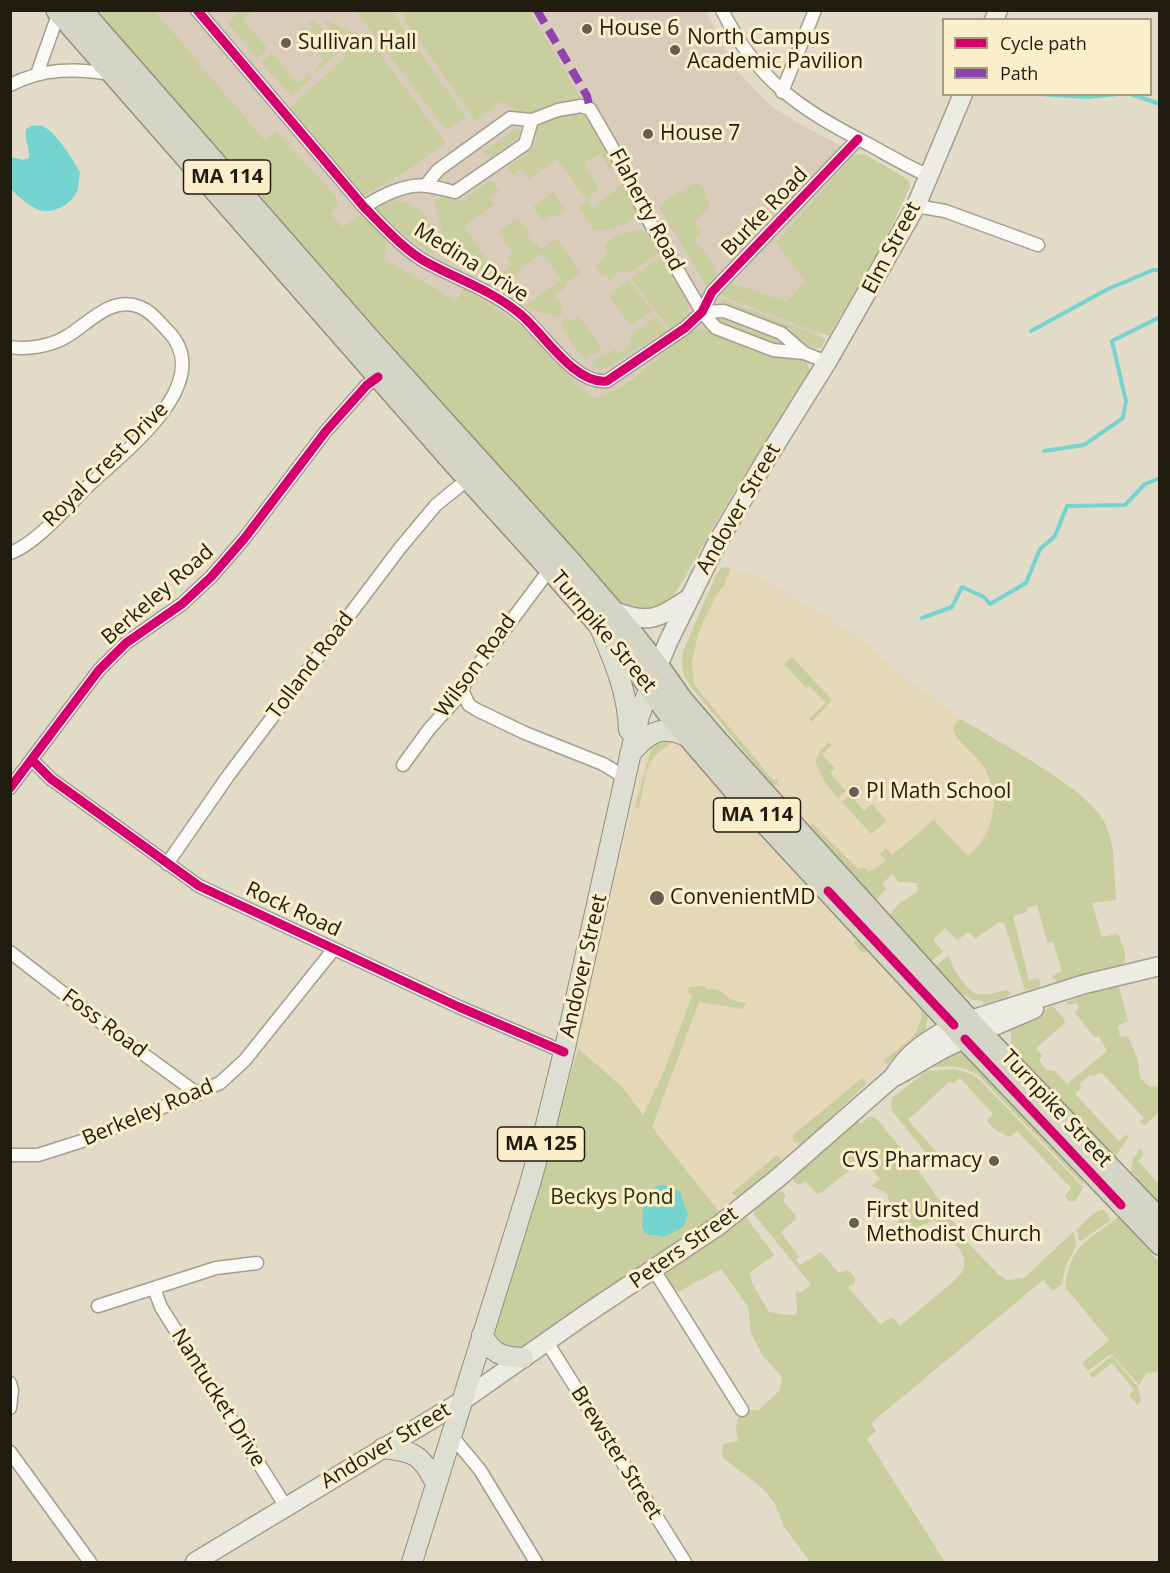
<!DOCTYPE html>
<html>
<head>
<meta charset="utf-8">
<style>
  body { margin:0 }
  #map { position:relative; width:1170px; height:1573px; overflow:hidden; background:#e2dbc8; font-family:"Open Sans",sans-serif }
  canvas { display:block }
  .frame { position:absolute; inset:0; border:12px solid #201c0f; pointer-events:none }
  .legend { position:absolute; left:942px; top:18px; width:210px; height:78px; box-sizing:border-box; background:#fbeeca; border:2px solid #a39a7f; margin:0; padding:8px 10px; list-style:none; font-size:18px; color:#201c0f }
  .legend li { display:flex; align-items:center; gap:12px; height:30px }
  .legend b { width:30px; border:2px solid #a39a7f }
</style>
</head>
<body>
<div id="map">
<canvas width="1170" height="1573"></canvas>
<div class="frame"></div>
<ul class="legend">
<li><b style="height:8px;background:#d6006c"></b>Cycle path</li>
<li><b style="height:8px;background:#8e44ad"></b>Path</li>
</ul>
</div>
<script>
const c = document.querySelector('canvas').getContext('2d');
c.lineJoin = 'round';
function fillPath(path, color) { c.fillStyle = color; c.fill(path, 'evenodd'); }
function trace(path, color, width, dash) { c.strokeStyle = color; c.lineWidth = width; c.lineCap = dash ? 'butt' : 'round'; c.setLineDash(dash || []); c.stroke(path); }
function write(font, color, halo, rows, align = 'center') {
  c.font = font + ' "Open Sans",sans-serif'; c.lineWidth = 6; c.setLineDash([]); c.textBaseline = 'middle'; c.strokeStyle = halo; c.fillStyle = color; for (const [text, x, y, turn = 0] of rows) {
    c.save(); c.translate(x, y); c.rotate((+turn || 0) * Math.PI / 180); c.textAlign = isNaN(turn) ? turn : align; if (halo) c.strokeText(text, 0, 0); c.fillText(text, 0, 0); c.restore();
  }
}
fillPath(new Path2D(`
  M728 567 759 576 827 617 867 644 895 669 961 719 958 720 953 731 956 736 981 763 992 792 993 821 981 846 968 856 938 824 862 886 773 786 691 687 684 675 682 666 683 651 716 575 721 568Z
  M677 738 922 1001 927 1022 922 1036 886 1065 766 1178 721 1214 624 1089 575 1047 594 962 609 909 646 752 651 743Z`), '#e4d8b8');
fillPath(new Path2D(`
  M105 11H706L727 54 739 73 771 106 798 123 907 181 843 299 667 598Z`), '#d9ccbb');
fillPath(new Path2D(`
  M240 10 253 11 243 20 268 49 257 59 227 22Z
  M97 11H155L265 141 276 131 335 195 338 206 330 213 342 227 360 216 386 236 385 259 456 301 464 288C493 307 525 327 550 351 565 366 575 387 594 398 635 390 660 347 695 330H710L802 358 807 362 810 371 731 497 672 599 665 606 656 610 655 607C638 610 631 609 616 597L410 366Z
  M356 11H392L466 118 446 130Z
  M404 11H529L582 100 566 101 528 115 501 102 476 121 404 19Z
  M323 19 368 38 446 143 405 172 362 196 288 110 345 57 346 51Z
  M314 20 335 47 333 58 317 73 314 69 324 60 299 30 304 26 310 31 313 28 308 23Z
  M272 53 297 83 308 74 312 78 292 96 261 63Z
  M579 113 587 118 613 164 612 168 608 167 601 154 584 163 599 188 587 200 594 208 622 184 633 203 636 212 635 218C626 225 605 232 594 230L578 207 587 200 557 159 529 179 522 169 513 175 507 168 535 147 537 126 564 116Z
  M516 128 520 131 519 137 489 158 484 152Z
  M864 154 904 177 909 181 910 187 882 246 829 336 719 295 726 285 732 283 787 302 805 282 776 242 855 155Z
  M490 180 499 191 490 197 495 204 464 226 493 267 497 265 500 269 486 280 465 247 452 256 443 235 434 204 435 200 443 198 463 201Z
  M696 182 702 186 710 206 695 222 702 233 695 239 716 268 717 276 707 287 658 205Z
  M553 192 566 210 558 217 555 214 544 222 533 207Z
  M390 200C400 201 414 204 422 212 429 218 438 244 437 253H429L379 214 377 209 379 205Z
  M518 218 529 233 527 235 533 244 536 242 541 249 556 238 581 272 565 284 566 287 555 295 563 306 560 308 564 312 557 317 524 306 561 280 542 253 499 286 496 287 489 282 512 265 506 258 513 253 498 232Z
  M637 229 647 232 660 253 629 273 621 271 609 280 605 274 602 276 595 266 607 255 605 247 606 243 614 237Z
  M662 256 688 300C691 316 682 322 670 330L631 278Z
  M629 280 652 311 631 326 609 296 616 291 615 289Z
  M719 298 826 339 821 348C803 350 744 317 725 307Z
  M719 315 738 321 743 328 752 331 761 330 779 338 780 341 776 345 718 325 716 319Z
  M579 316 602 348 585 359 573 345 560 323 568 318 571 321Z
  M654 318H657L668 332 662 337 657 336 608 368 600 370 592 365 593 361 603 354 605 356 614 349 618 354 632 344 628 339 635 334 634 332Z
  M728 567 730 570 724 585 716 595 698 634 692 662 693 678 695 686 699 691 773 780 778 779 777 784 773 786 691 687 684 675 682 666 683 651 716 575 721 568Z
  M792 657 832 700 811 722 809 719 826 703 810 686 806 688 784 664Z
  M961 719C996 741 1088 788 1105 823 1116 846 1114 875 1116 900L1092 903 1102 937 1117 934 1119 936C1122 946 1130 958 1121 967L1057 982 1052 976 1062 971 1053 942 1049 943 1047 941 1037 905 1027 908V912L1013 916 1029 980 1039 978 1041 986 1025 991 1004 922 998 923 975 939 969 932 957 940 945 928 933 940 943 952 931 961 889 915 900 903 918 891 917 883 899 882 892 874 882 884 886 889 876 900 810 828 812 823 858 869 864 867 869 872 886 861 880 854 886 848 892 855 934 820 968 856C996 833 1002 793 981 763 972 751 959 743 953 731L956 722Z
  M666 739 673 741 672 743C641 761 647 777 639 808L635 807 651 749 656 743Z
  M829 742 832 745 822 754 835 768 830 773 846 791 838 798 824 781 815 761 820 751Z
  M850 795 864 811 872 804 887 821 871 834 842 802Z
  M859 939 867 943 922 1001 928 1014 926 1029 922 1036 886 1065 883 1061C892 1053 904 1046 912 1037 918 1030 923 1019 921 1010 917 994 882 963 870 949L863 953 854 944 855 940Z
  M948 955C952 966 966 993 979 994 988 996 999 991 1008 990L1010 993 1007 997 983 1004V1001L974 1000 962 994 936 966Z
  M1118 984 1128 1021 1118 1026 1120 1037 1128 1036 1138 1060 1140 1078 1150 1087 1159 1086V1112L1144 1126 1140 1122 1144 1118 1101 1072 1094 1076 1090 1075 1080 1084 1081 1088 1075 1094 1119 1141 1125 1135 1129 1136 1115 1157 1017 1053 1011 1042V1032L1008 1031 1012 1024 1053 1006 1064 1019 1065 1023 1036 1048 1042 1056 1039 1060 1046 1070 1055 1071 1067 1084 1107 1051 1099 1036 1095 1038 1075 1013 1079 1008 1077 1003 1068 1005 1066 1002Z
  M704 986 708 990C719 987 722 993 731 999 735 1001 741 1002 746 1003L743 1009 699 1002 652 1127 721 1214 530 1344 515 1351 500 1347 493 1335V1327L531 1212 578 1048 624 1089 643 1115 664 1071 692 996 688 992 689 987Z
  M954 1051 963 1052 1082 1176 1083 1184 978 1075C962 1064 944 1066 926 1068Z
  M955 1069 972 1074 981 1081 1083 1187 1075 1202 1069 1201 1065 1196 1071 1188 1017 1131 1010 1137C1001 1133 991 1130 987 1120L993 1114 960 1078 954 1083 949 1082 908 1120 944 1160 951 1155 954 1157V1159L940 1170 892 1111 891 1103 893 1097 927 1071Z
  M864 1078 866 1084 803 1144 793 1142V1135L861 1079Z
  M869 1117 876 1118 882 1125 924 1178 968 1243 1000 1276 1008 1280 1024 1278 1073 1232C1080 1245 1072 1253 1067 1264 1064 1271 1063 1277 1062 1284L1053 1291 1043 1280 871 1423 876 1431 867 1439 945 1562H810L784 1526 774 1502 761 1487 722 1457 723 1444 738 1441 736 1429 738 1416 748 1410H759L780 1390 782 1377 763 1356 751 1333 748 1307 721 1269 678 1292 668 1282 666 1274 669 1264 680 1255 746 1217 774 1255 750 1272 752 1283 769 1312 790 1315 797 1314 796 1289 800 1293 811 1285 754 1214C756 1204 772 1193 782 1191L786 1196 783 1201 795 1215 796 1219 781 1232 799 1257 796 1260 800 1265 821 1252 839 1273C847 1267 852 1271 855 1280L854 1284 848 1287 880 1324 891 1318 894 1319 900 1326 954 1281 962 1272 964 1266V1258L960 1250 935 1220 923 1225 908 1235 898 1221 902 1215 895 1206 891 1209 887 1193 871 1186 880 1179 863 1160 818 1195 806 1182 798 1185 793 1180 794 1175 858 1121 861 1124Z
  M1140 1149 1144 1154 1138 1161 1159 1184V1205L1138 1181 1134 1173H1131L1133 1159Z
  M777 1155 781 1160 775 1170 739 1198 732 1194 733 1192Z
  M1103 1209 1111 1220 1081 1241 1079 1240 1078 1232 1076 1230 1094 1213Z
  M1118 1217 1159 1262V1371L1146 1374 1139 1385 1113 1356 1109 1355 1088 1371 1082 1363 1109 1340 1065 1287C1072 1242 1087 1242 1118 1217Z
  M1112 1356 1138 1387 1141 1401 1137 1405 1129 1395 1134 1390 1112 1363 1093 1378 1089 1374Z`), '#c9ce9f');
fillPath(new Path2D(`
  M32 126C35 126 39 125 42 126 55 130 73 160 80 172 79 178 79 186 77 191 72 205 50 216 37 209 27 205 18 196 11 189V157L23 160 29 158C30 147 24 139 26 129Z
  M658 1185 669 1186 680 1192 688 1215 683 1227 664 1237 645 1234 642 1226 644 1197Z`), '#76d4d0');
trace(new Path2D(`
  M1039 94 1087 97 1118 94
  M1131 94 1160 104
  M1031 331 1108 289 1153 270H1160
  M1044 451 1084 445 1123 418 1126 401 1112 341 1160 317
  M922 618 952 607 962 587 984 597 990 604 1026 583 1040 549 1055 536 1067 506 1125 505 1145 484 1160 478`), '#76d4d0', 4);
const minor = new Path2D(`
  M197 10 364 207C383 226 403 249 426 262 457 279 491 290 519 313 543 332 574 385 607 381L685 328 702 312 712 292 858 139
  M722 10C757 81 800 109 868 144 888 155 908 167 929 176
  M37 74 59 12
  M10 85C43 68 76 68 111 74
  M782 92 815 10
  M426 185 438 170 510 118 532 120 558 110 581 106 590 109 616 154 648 219 702 312 716 328 773 350 804 353 827 362
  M916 206 945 211 1038 245
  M364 207C381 196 405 183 427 186 436 187 446 190 455 192L525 144 532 120
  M702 312 724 311 781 333 804 353
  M10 347C26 350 50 346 64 338 87 326 109 295 140 307 151 311 159 322 167 330 219 382 124 452 89 485 70 504 35 545 10 553
  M463 692 469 705 477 710 525 733 603 764 626 778
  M32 760 51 779 199 886 459 1007 564 1052
  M403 765 430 728 463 692 464 685 470 676 550 569
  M10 788 99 670 126 643 182 604 211 577 244 539 326 431 367 385 378 377
  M167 864 228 776 400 548 436 505 468 479
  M10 952 120 1037 198 1094
  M10 1155H38L82 1141 220 1083 245 1060 334 949
  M654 1270 742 1410
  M154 1288 161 1307 286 1507
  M98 1306 216 1268 257 1263
  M547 1342 685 1562
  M10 1383 12 1390 10 1408
  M451 1435 480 1470 536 1562
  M10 1452 90 1562`);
const secondary = new Path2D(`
  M994 20 998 10
  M612 610C648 625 657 619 688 599
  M658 666 668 642 716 545 764 463 827 362 916 206 963 94
  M970 1020 1085 984 1160 966
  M980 1032 1034 1009
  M893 1077C909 1051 928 1040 954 1025
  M195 1562 462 1401 586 1314 718 1226 779 1177 892 1078C917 1066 939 1048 965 1039`);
const primary = new Path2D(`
  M601 630C615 663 628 694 629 730
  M630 754C649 732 660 724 689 737
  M482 1335C493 1354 501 1357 523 1358
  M383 1448C414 1451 422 1455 436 1484
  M412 1562 529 1187 543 1137 564 1052 639 716 655 674`);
const trunk = new Path2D(`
  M57 10 454 463 550 569 626 655 668 713 730 785 965 1039 1160 1244
  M81 10 373 343 568 559 626 626 658 666 682 700 719 743 980 1032 1160 1220`);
trace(minor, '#a49e8f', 15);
trace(secondary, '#a49e8f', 21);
trace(primary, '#93917a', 22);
trace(trunk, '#93917a', 24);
trace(minor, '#fbfaf7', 12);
trace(secondary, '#ecece5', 18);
trace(primary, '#deded3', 20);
trace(trunk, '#d4d4c7', 21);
trace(new Path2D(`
  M537 10 587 96 590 109`), '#8e44ad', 8, [15, 8]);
trace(new Path2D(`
  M197 10 364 207C383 226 403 249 426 262 457 279 491 290 519 313 543 332 574 385 607 381L685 328 702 312 712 292 858 139
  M32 760 51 779 199 886 459 1007 564 1052
  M10 788 99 670 126 643 182 604 211 577 244 539 326 431 367 385 378 377
  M828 891 954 1025
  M965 1039 1121 1205`), '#d6006c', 9);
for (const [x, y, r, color] of [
  [587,29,6,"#645f50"],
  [286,43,6,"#645f50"],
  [675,50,6,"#645f50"],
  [648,134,6,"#645f50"],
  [854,792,6,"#645f50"],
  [657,898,8,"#645f50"],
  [994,1161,6,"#645f50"],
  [854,1223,6,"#645f50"]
]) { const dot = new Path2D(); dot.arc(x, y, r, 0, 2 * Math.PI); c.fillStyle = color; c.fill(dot); trace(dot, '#fbeeca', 2); }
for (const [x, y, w] of [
  [227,177,87],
  [757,815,87],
  [541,1144,87]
]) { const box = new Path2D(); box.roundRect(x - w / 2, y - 17, w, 34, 4.5); c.fillStyle = '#fbeeca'; c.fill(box); trace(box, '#201c0f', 1.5); }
write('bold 20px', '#201c0f', null, [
  ["MA 114",227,177],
  ["MA 114",757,815],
  ["MA 125",541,1144]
]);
write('21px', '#201c0f', '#fbeeca', [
  ["House 6",599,29],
  ["North Campus",687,38],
  ["Academic Pavilion",687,62],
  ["Sullivan Hall",298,43],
  ["House 7",660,134],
  ["PI Math School",866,792],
  ["ConvenientMD",670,898],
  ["CVS Pharmacy",982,1161,"right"],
  ["First United",866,1211],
  ["Methodist Church",866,1235]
], 'left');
write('21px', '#201c0f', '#fbeeca', [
  ["Flaherty Road",646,210,62],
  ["Burke Road",765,212,-46],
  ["Elm Street",892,248,-62],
  ["Medina Drive",471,263,32],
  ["Royal Crest Drive",106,465,-45],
  ["Andover Street",739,509,-60],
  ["Berkeley Road",158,595,-41],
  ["Turnpike Street",603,632,50],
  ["Tolland Road",311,666,-53],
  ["Wilson Road",476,666,-54],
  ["Rock Road",293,910,25],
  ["Andover Street",584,966,-77],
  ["Foss Road",104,1024,37],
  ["Turnpike Street",1056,1109,47],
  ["Berkeley Road",148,1113,-23],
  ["Peters Street",684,1248,-35],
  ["Nantucket Drive",218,1398,58],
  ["Andover Street",386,1446,-31],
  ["Brewster Street",616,1453,58]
]);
write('21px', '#29300a', '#fbeeca', [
  ["Beckys Pond",612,1198]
]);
</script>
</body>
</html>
